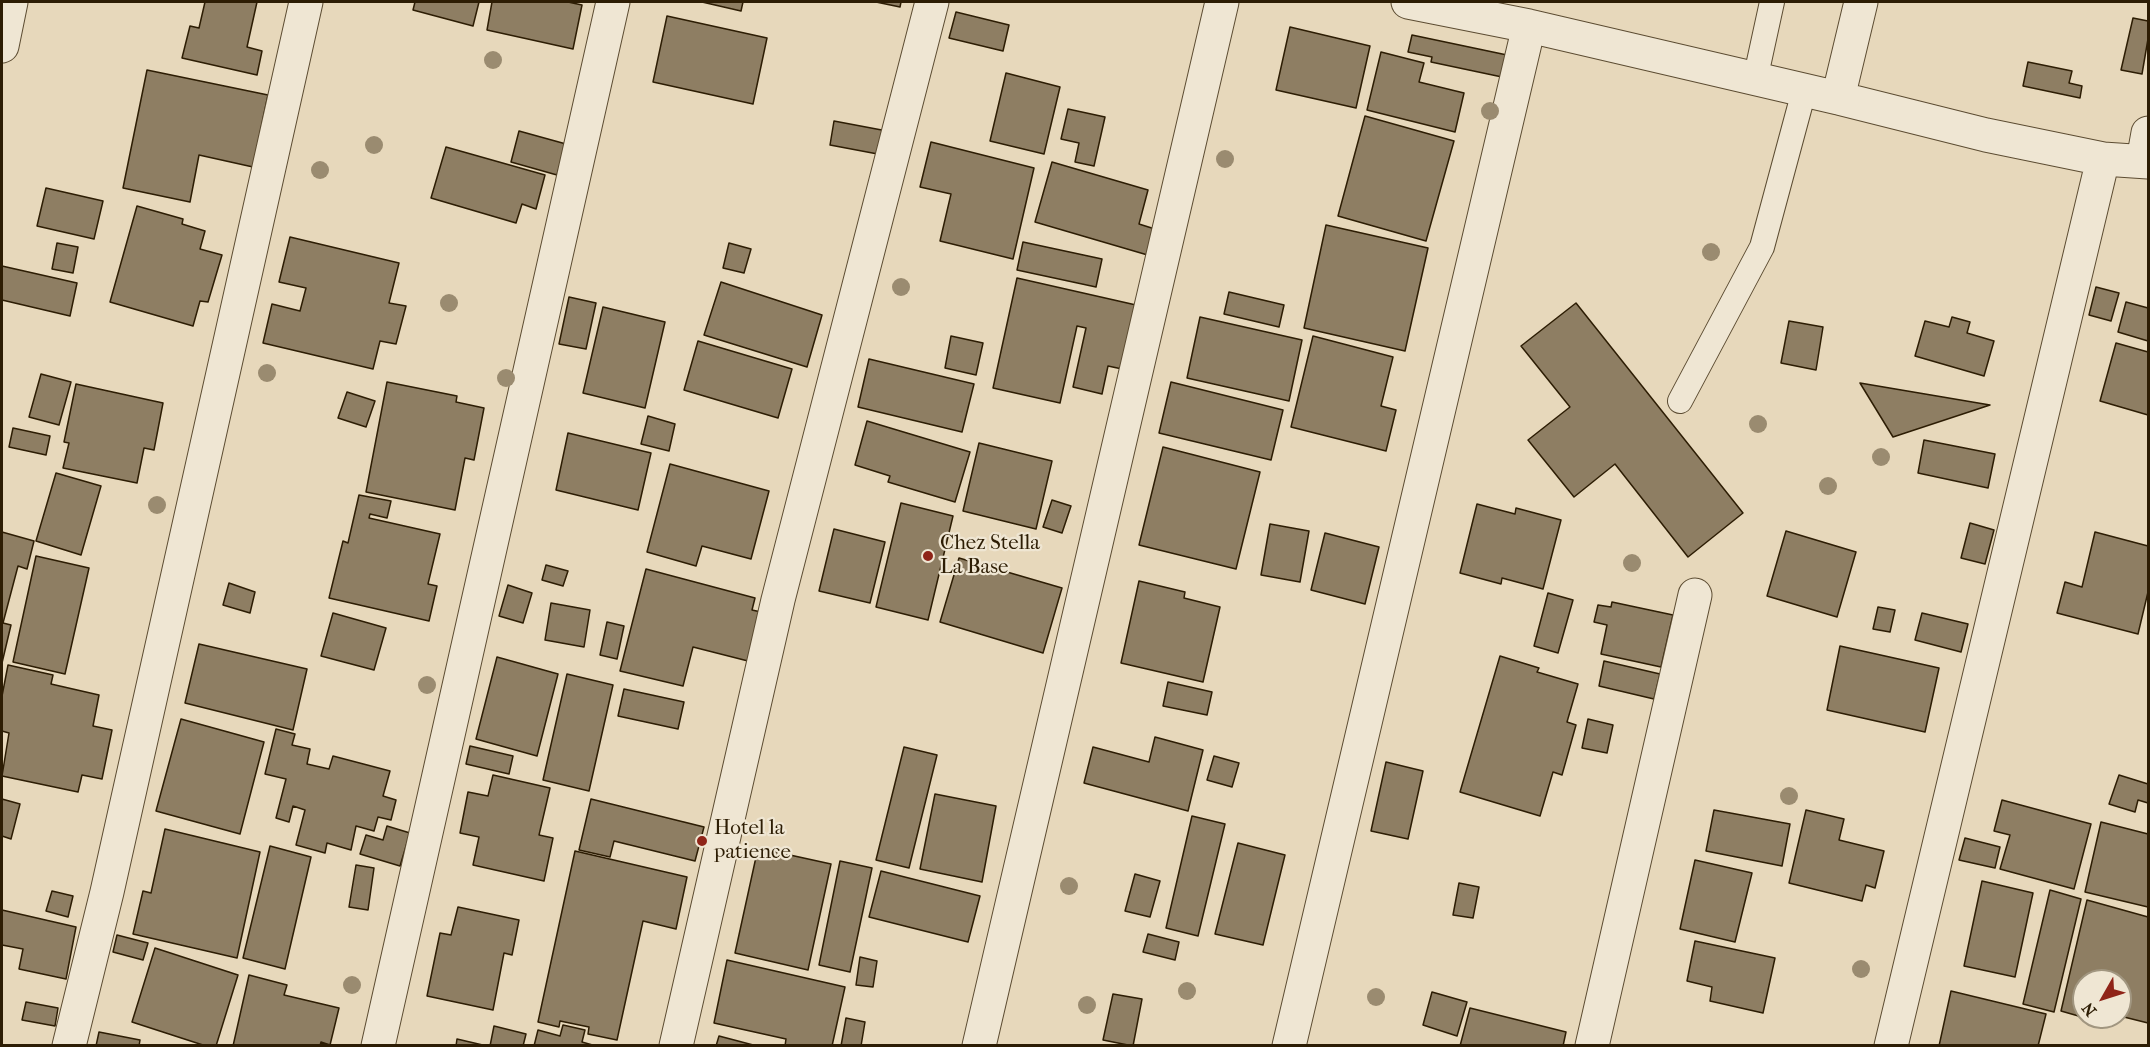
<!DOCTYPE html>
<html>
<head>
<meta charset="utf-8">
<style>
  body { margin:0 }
  #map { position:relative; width:2150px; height:1047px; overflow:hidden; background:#e7d8bb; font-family:"IM FELL French Canon",serif }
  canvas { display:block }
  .frame { position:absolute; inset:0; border:3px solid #2d1d04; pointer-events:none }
  .north { position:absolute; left:2072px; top:969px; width:60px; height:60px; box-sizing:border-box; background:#efe6d3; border:2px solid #a19680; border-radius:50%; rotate:231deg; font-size:16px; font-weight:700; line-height:24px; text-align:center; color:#2d1d04 }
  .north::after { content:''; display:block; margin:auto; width:21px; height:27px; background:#8f2418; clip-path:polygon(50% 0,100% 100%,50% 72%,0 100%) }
</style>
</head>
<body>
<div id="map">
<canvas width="2150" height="1047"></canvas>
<div class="frame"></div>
<div class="north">N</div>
</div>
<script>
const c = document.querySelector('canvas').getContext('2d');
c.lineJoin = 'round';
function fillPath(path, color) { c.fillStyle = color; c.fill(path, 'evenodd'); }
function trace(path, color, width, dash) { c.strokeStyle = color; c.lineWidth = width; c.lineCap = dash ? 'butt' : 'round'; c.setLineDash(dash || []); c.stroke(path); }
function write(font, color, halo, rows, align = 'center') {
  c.font = font + ' "IM FELL French Canon",serif'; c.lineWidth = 4.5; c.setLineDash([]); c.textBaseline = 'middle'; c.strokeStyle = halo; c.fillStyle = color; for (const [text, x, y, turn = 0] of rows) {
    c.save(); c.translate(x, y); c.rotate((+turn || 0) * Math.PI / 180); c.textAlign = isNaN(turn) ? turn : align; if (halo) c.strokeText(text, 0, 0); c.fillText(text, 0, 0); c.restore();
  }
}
const building = new Path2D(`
  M205 2H257L247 47 262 51 257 75 182 58 190 26 199 28Z
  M415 2H479L473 26 413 10Z
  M492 2H568L582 5 573 49 487 30Z
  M702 2H743L741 11Z
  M876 2H901L900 7Z
  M956 12 1009 25 1003 51 949 38Z
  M667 16 767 38 753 104 653 82Z
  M2133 18 2148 21V39L2142 74 2121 70Z
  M1290 27 1370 46 1356 108 1276 90Z
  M1412 35 1507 55 1502 77 1431 62 1432 57 1408 52Z
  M1381 52 1424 63 1419 82 1464 93 1455 132 1367 110Z
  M2028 62 2072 71 2069 83 2082 86 2080 98 2023 86Z
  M147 70 268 95 253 167 199 155 190 202 123 188Z
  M1006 73 1060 87 1044 154 990 141Z
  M1068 109 1105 117 1094 166 1075 162 1079 143 1061 139Z
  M1365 116 1454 141 1426 241 1338 216Z
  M834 121 887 131 883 155 830 145Z
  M519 131 566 144 557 175 511 162Z
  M931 142 1034 168 1013 259 940 241 951 194 920 187Z
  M446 147 545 175 536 209 522 204 516 223 431 198Z
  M1052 162 1148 190 1139 224 1158 230 1151 256 1035 222Z
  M46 188 103 201 94 239 37 226Z
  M137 206 183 219 182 224 205 231 200 249 222 255 208 302 200 301 193 326 110 302Z
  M1326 225 1428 248 1405 351 1304 328Z
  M290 237 399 263 389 303 406 306 396 344 380 341 373 369 263 343 272 304 300 311 306 288 279 282Z
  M1023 242 1102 259 1096 287 1017 270Z
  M57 243 78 247 73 273 52 269Z
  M729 243 751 249 744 273 723 268Z
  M2 266 77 283 70 316 2 300Z
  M1017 278 1136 305 1122 369 1108 366 1102 394 1073 387 1086 328 1077 326 1060 403 993 388Z
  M721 282 822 315 807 367 704 335Z
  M2096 287 2119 293 2111 321 2089 315Z
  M1229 292 1284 305 1279 327 1224 314Z
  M569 297 596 303 586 349 559 344Z
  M2126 302 2148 308V341L2118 332Z
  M1576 303 1743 513 1688 557 1615 464 1574 497 1528 440 1570 407 1521 346Z
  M603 307 665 322 645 408 583 393Z
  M1200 317 1302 340 1289 401 1187 378Z
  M1952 317 1970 322 1967 333 1994 341 1984 376 1915 356 1925 321 1949 327Z
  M1789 321 1823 327 1816 370 1781 363Z
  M951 336 983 343 976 375 945 368Z
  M1313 336 1393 357 1381 406 1396 410 1386 451 1291 427Z
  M698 341 792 369 778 418 684 390Z
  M2116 343 2148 352V415L2100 401Z
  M869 359 974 384 962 432 858 407Z
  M41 374 71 382 59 425 29 417Z
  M387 382 457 396 456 402 484 408 474 460 465 458 455 510 366 492Z
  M1171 382 1283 410 1271 460 1159 433Z
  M1860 383 1990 405 1893 437Z
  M76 384 163 403 154 450 144 448 137 483 63 468 69 443 64 442Z
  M347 392 375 401 366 427 338 418Z
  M648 416 675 424 669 451 641 444Z
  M867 421 970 452 955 502 888 482 890 476 855 465Z
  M13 428 50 436 46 455 9 447Z
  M568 433 651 453 638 510 556 490Z
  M1924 440 1995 454 1988 488 1918 473Z
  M979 443 1052 461 1036 529 963 511Z
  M1163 447 1260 472 1236 569 1139 545Z
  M670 464 769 491 751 559 702 546 696 566 647 552Z
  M56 473 101 486 81 555 36 541Z
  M359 495 391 501 387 518 370 514 369 518 440 534 428 584 437 586 429 621 329 598 343 541 348 543Z
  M1052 500 1071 506 1062 533 1043 527Z
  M901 503 953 516 928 620 876 607Z
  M1477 504 1515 514 1516 508 1561 520 1543 589 1502 578 1501 584 1460 573Z
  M1970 523 1994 530 1985 564 1961 558Z
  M1270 524 1309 531 1300 582 1261 575Z
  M834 529 885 542 870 603 819 591Z
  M1786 531 1856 552 1837 617 1767 596Z
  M2 532 34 541 27 569 18 566 3 623 11 625 2 663Z
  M2095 532 2148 546V592L2138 634 2057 613 2065 582 2082 587Z
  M1325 533 1379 547 1365 604 1311 590Z
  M36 556 89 568 65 674 13 662Z
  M959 558 1062 588 1043 653 940 622Z
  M546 565 568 571 563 586 542 580Z
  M646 569 755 598 752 610 761 612 748 661 693 647 683 686 620 671Z
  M1139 581 1185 592 1184 598 1220 607 1203 682 1121 663Z
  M229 583 255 592 250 613 223 605Z
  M508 585 532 593 523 623 499 616Z
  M1548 593 1573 600 1558 653 1534 646Z
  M1612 602 1673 615 1661 667 1601 654 1607 625 1594 622 1598 605 1611 607Z
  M551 603 590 610 584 647 545 640Z
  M1878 607 1895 610 1890 632 1873 629Z
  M333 613 386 628 374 670 321 656Z
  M1922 613 1968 624 1961 652 1915 640Z
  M607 622 624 626 617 659 600 655Z
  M199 644 307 669 293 730 185 703Z
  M1840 646 1939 668 1925 732 1827 710Z
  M1500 656 1539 668 1537 672 1578 684 1567 722 1576 725 1562 775 1553 772 1540 816 1460 792Z
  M497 657 558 674 537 756 476 739Z
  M1604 661 1660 674 1654 699 1599 686Z
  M8 665 53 675 51 684 99 695 93 726 112 730 102 779 82 775 78 792 2 776 9 733 2 731V696Z
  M567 674 613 685 589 791 543 780Z
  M1168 682 1212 692 1207 715 1163 706Z
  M624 689 684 702 678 729 618 716Z
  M181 719 264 742 240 834 156 811Z
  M1588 719 1613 725 1607 753 1582 748Z
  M276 729 295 734 292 745 310 749 307 764 329 769 333 756 390 771 383 796 396 800 391 820 378 817 374 831 356 826 351 850 327 843 325 853 296 845 305 810 293 806 289 822 276 818 286 779 265 774Z
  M1155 737 1203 750 1188 811 1084 783 1093 747 1149 762Z
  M470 746 513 756 509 774 466 764Z
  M904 747 937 755 909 868 876 860Z
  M1214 756 1239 763 1232 787 1207 780Z
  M1386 762 1423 771 1408 839 1371 831Z
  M493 775 550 788 539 835 553 838 544 881 473 865 479 837 460 833 468 792 488 796Z
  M2119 775 2148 784V803L2138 800 2135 812 2109 804Z
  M935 794 996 806 982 882 920 869Z
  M2 799 20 804 11 839 2 836Z
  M591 799 704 827 695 861 614 841 610 857 579 850Z
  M2002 800 2091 824 2074 889 2000 869 2010 835 1994 831Z
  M1714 810 1790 824 1782 866 1706 851Z
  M1806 810 1844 819 1839 840 1884 851 1875 888 1866 885 1862 901 1789 883Z
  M1192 816 1225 824 1198 936 1166 928Z
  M2101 822 2148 834V907L2085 892Z
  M387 826 410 833 400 866 360 854 366 835 383 840Z
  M165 829 260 852 237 958 133 934 143 891 151 893Z
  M1965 838 2000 847 1995 868 1959 860Z
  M1238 843 1285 855 1263 945 1215 934Z
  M270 846 311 857 285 969 243 958Z
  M758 848 831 864 808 970 735 953Z
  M575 851 687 877 676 929 643 921 617 1040 588 1034 589 1027 560 1021 559 1027 538 1022Z
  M1695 860 1752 873 1735 942 1680 929Z
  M840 861 872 868 850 972 819 965Z
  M356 865 374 868 368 910 349 907Z
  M881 871 980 896 968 942 869 917Z
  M1135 874 1160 881 1150 917 1125 911Z
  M1982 881 2033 893 2015 977 1964 966Z
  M1459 883 1479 887 1473 918 1453 915Z
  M2050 890 2081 899 2054 1012 2023 1004Z
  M52 891 73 896 68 917 46 911Z
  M2087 900 2148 917V1023L2120 1016V981H2084V1017H2098L2096 1021 2061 1011Z
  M458 907 519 920 512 955 504 953 493 1010 427 996 440 933 451 935Z
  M2 910 76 927 66 979 19 969 23 949 2 945Z
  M1148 934 1179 942 1175 960 1143 952Z
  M117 935 148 943 143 960 113 952Z
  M1695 941 1775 958 1763 1013 1710 1001 1712 987 1687 981Z
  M155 948 238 975 216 1046H206L132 1022Z
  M860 957 877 961 873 987 856 985Z
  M727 960 845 987 832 1046H785L786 1039 714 1023Z
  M249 975 287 985 284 995 339 1008 330 1045 321 1042 320 1046H233Z
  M1951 991 2046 1014 2038 1046H1939Z
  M1432 992 1467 1002 1457 1036 1423 1025Z
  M1113 994 1142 999 1133 1046 1103 1040Z
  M26 1002 58 1008 55 1026 22 1020Z
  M1470 1008 1566 1032 1563 1046H1460Z
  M846 1018 865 1022 861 1046H841Z
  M563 1025 585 1030 582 1042 596 1046H534L538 1030 560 1036Z
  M494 1026 526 1034 523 1046H490Z
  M99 1032 140 1040 139 1046H96Z
  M719 1036 757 1046H716Z
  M457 1039 487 1046H456Z`);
fillPath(building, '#8e7e63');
trace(building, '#2d1d04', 1.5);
const lane = new Path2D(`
  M1755 80 1772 2
  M1680 401 1762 247 1804 91`);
const street = new Path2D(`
  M1408 2 1529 26 1838 98 1986 135 2103 159 2148 162
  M2 46 11 2
  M1838 98 1861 2
  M2143 161 2148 133
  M69 1046 107 892 306 2
  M378 1046 613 2
  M676 1046 778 600 932 2
  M979 1046 1222 2
  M1289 1046 1529 26
  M1592 1046 1695 595
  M1891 1046 2103 159`);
trace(lane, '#5c4c32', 26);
trace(street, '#5c4c32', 35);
trace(lane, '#efe6d3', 24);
trace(street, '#efe6d3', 33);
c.fillStyle = '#9a8b70';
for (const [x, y] of [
  [493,60],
  [1490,111],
  [374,145],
  [1225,159],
  [320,170],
  [1711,252],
  [901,287],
  [449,303],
  [267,373],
  [506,378],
  [1758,424],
  [1881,457],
  [1828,486],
  [157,505],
  [1632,563],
  [427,685],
  [1789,796],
  [1069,886],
  [1861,969],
  [352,985],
  [1187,991],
  [1376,997],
  [1087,1005]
]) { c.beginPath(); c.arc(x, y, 9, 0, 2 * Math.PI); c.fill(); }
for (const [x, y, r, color] of [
  [928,556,6,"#8f2418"],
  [702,841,6,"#8f2418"]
]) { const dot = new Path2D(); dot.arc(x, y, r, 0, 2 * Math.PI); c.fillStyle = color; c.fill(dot); trace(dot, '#efe6d3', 2); }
write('21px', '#2d1d04', '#efe6d3', [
  ["Chez Stella",940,544],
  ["La Base",940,568],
  ["Hotel la",714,829],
  ["patience",714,853]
], 'left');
</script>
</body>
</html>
